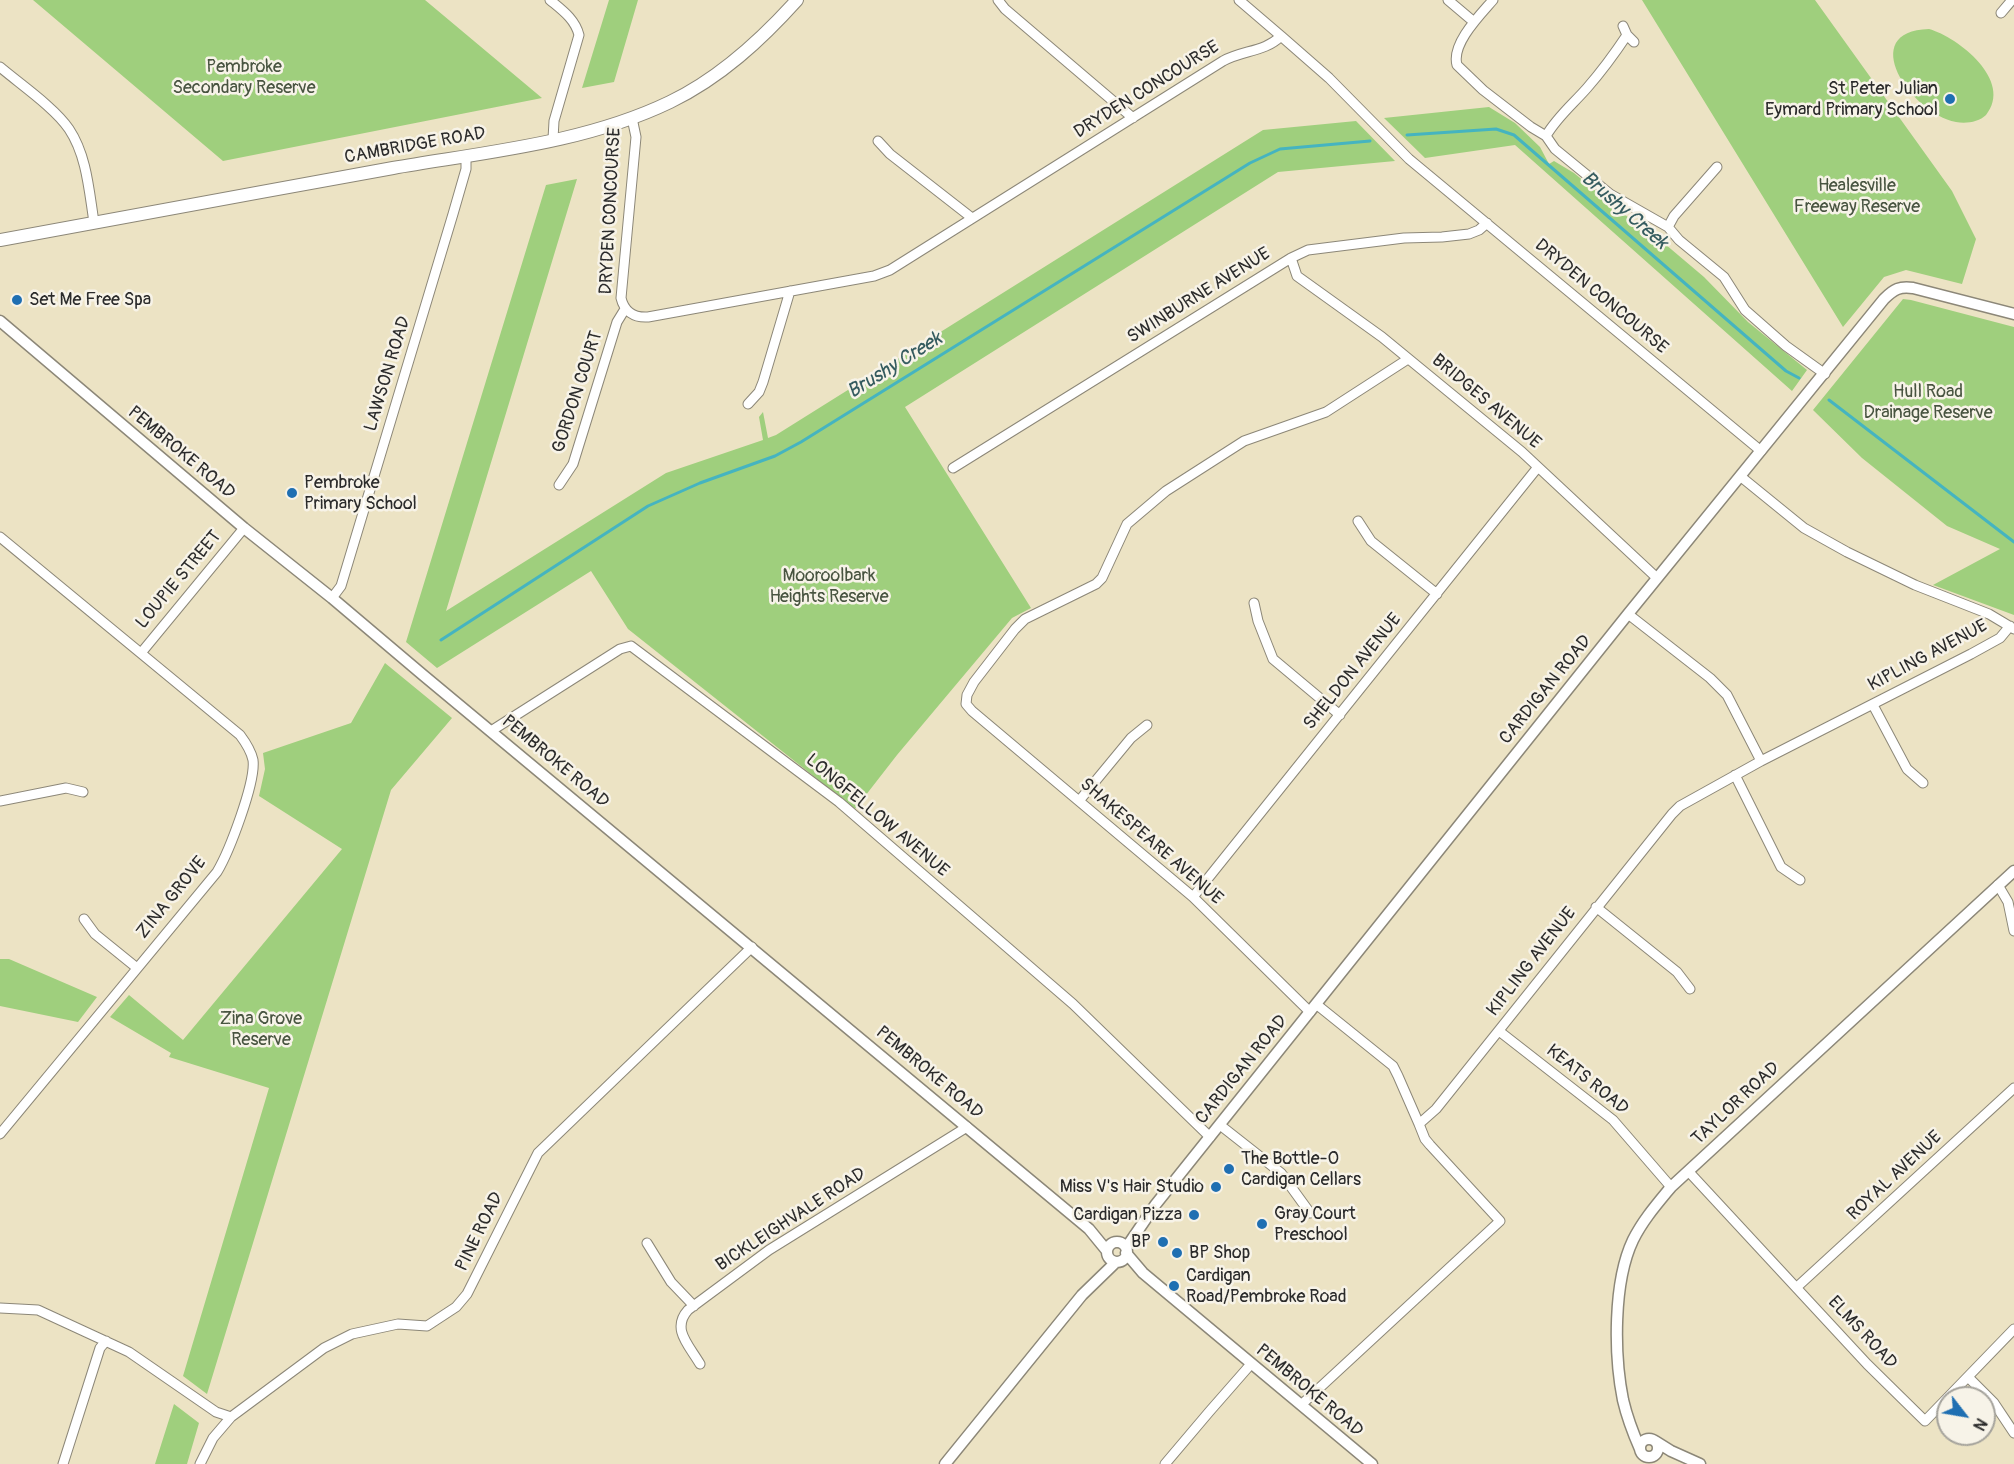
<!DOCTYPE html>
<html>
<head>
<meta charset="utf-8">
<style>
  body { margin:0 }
  #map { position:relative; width:2014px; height:1464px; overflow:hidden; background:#ece3c4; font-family:Pangolin,sans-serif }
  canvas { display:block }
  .north { position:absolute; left:1936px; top:1386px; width:60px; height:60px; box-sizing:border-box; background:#f7f3e8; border:2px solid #a5a39c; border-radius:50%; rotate:121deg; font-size:16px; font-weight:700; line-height:24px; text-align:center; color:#2b2b2b }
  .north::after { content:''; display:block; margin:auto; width:21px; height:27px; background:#1f6fb2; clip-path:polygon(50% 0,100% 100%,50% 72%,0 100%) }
</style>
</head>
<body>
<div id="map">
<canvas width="2014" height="1464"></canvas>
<div class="north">N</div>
</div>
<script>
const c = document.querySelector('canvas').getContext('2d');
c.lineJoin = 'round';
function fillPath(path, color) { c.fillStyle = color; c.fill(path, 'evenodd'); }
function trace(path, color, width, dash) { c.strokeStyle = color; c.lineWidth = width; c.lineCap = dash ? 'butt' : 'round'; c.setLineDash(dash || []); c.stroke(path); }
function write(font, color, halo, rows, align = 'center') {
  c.font = font + ' Pangolin,sans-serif'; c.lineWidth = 5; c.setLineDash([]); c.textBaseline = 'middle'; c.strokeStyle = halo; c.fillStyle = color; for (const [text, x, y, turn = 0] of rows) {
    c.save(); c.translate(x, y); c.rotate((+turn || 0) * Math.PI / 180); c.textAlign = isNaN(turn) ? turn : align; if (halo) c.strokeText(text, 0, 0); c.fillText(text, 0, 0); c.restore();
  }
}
fillPath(new Path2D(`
  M33 0H425L542 98 223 161Z
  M609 0H638L614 82 582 88Z
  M1642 0H1815L1952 191 1976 239 1962 284 1906 270 1884 277 1843 327Z
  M1929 29C1958 37 2014 81 1986 115 1979 122 1966 124 1956 122 1910 113 1856 31 1929 29Z
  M1489 107 1515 123 1540 147 1549 164 1554 161 1574 173 1625 215 1652 233 1704 277 1748 322 1807 370 1792 391 1515 145 1425 158 1384 118Z
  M1356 121 1395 161 1278 172 905 407 1031 608 1012 618 897 755 855 809 628 629 591 571 437 668 406 642 546 185 577 179 446 611 666 473 763 440 759 417 763 412 768 438 776 435 1263 130Z
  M1903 299 1911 300 2014 327V615L1933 585 2000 549 1947 526 1862 458 1813 410Z
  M385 663 452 718 391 790 207 1394 183 1376 269 1088 169 1057 171 1053 110 1017 129 995 183 1040 342 849 259 796 265 769 263 753 351 723Z
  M0 959H9L97 997 78 1022 0 1006Z
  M174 1404 199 1423 187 1464H155Z`), '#9fcf7d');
trace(new Path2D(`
  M1407 135 1496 129 1514 135 1786 371 1799 378
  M1829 400 2014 542
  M441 640 648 506 700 483 775 456 801 442 1250 163 1280 149 1370 141`), '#45b4c0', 3);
const minor = new Path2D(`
  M550 0C562 10 575 19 579 35L554 121 553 139
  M998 0 1005 9 1133 118
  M1239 0 1281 36
  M1448 0 1474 22
  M1493 0C1480 15 1451 44 1457 65L1483 90 1531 127 1546 136
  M2001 13 2012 0
  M1623 26 1627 35 1634 42
  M1627 35C1615 53 1601 72 1587 88 1573 104 1557 117 1546 136L1555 149 1610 194 1668 227
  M0 67C20 84 55 108 69 129 87 156 89 191 94 222
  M632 118 636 137 621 298C624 311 634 318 648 317L874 276 890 270 1223 61C1243 50 1265 52 1281 36L1329 78 1409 159 1761 451
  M878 141 890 154 972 218
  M1717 167 1674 216 1668 227 1679 240 1724 277 1745 310 1786 346 1825 374
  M1291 258 1297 276 1382 337 1522 452 1657 578
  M748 404 759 392 763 382 790 291
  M953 468 1291 258 1308 250 1404 238 1442 237 1469 234 1479 230 1487 223
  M1740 476 1804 528 1847 552 1915 585 1989 614 2014 629
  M559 485 573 464 617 322 625 309
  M1358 521 1371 541 1437 594
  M0 537 240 735C246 743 251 751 253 760 256 782 229 852 217 872L0 1134
  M332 598 341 586 453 214 466 169V156
  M1254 603 1258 621 1273 659 1340 715
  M1628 614 1710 678 1727 695 1761 761
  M141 653 244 528
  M1873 705 1907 769 1923 783
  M491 731 620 649 631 646 839 802 1073 1004 1210 1137
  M1735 775 1781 867 1800 880
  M0 801 66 788 83 792
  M1079 801 1131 738 1147 725
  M1998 885 2008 902 2014 931
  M1193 897 1538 467
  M1596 907 1677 972 1690 989
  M84 919 95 934 137 968
  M1316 1004 1393 1066 1398 1076 1419 1124
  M1310 1012 1193 897 972 711 966 704 967 695 974 682 1015 629 1025 619 1096 584 1102 578 1127 524 1166 491 1244 441 1326 412 1408 359
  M1499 1031 1613 1120 1671 1187
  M1220 1125 1281 1173 1310 1213
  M1689 1172 1867 1364 1925 1421 2014 1329
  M647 1243 671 1282 694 1306
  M1797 1287 2014 1088
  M0 1308 38 1310 129 1352 216 1412 231 1417
  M700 1364C689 1345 671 1329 688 1310L769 1250 967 1127
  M1968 1377 1994 1403 2014 1433
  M1301 1405 1500 1221 1430 1145 1425 1139 1419 1124 1436 1109 1672 814 1680 806 1761 761 1971 654 2000 638 2010 626
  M63 1464 100 1348 106 1341
  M200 1464 213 1438 231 1417 324 1348 352 1334 398 1324 427 1326 456 1307 467 1294 538 1153 752 947
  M1165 1464 1209 1412 1251 1364`);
const tertiary = new Path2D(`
  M0 321 244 528 332 598 423 675 1089 1229 1107 1251
  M1107 1252a10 10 0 1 1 20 0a10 10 0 1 1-20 0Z
  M1126 1248 1156 1204 1628 614 1884 299C1894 289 1900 286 1913 288L2014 314
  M1126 1253 1143 1273 1372 1464
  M1640 1448a9 9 0 1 1 18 0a9 9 0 1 1-18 0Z
  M1655 1441 1671 1451 1700 1464
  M1640 1449C1633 1433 1627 1417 1623 1400 1614 1355 1613 1282 1633 1240 1643 1220 1657 1204 1671 1187L2014 871
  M945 1464 1082 1295 1116 1262`);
const secondary = new Path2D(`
  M0 240C131 215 262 192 393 168 486 152 585 143 670 102 720 78 761 40 797 0`);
trace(minor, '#8c8778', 11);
trace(tertiary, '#8c8778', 13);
trace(secondary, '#8c8778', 14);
trace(minor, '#fff', 9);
trace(tertiary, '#fff', 10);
trace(secondary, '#fff', 12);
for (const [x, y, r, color] of [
  [1950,99,6,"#1f6fb2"],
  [17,300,6,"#1f6fb2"],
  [292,493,6,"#1f6fb2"],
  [1229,1169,6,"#1f6fb2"],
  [1216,1187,6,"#1f6fb2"],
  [1194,1215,6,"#1f6fb2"],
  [1262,1224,6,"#1f6fb2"],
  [1163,1242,6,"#1f6fb2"],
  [1177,1253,6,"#1f6fb2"],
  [1174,1286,6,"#1f6fb2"]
]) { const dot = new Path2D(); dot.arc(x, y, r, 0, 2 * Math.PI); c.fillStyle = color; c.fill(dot); trace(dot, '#f7f3e8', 2); }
write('18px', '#485440', '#f7f3e8', [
  ["Pembroke",244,67],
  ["Secondary Reserve",244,88],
  ["Healesville",1857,186],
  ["Freeway Reserve",1857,207],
  ["Hull Road",1928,392],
  ["Drainage Reserve",1928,413],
  ["Mooroolbark",829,576],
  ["Heights Reserve",829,597],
  ["Zina Grove",261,1019],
  ["Reserve",261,1040]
]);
write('18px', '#2b2b2b', '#f7f3e8', [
  ["St Peter Julian",1938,89,"right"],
  ["Eymard Primary School",1938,110,"right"],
  ["Set Me Free Spa",29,300],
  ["Pembroke",304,483],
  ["Primary School",304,504],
  ["The Bottle-O",1241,1159],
  ["Cardigan Cellars",1241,1180],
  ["Miss V's Hair Studio",1204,1187,"right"],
  ["Gray Court",1274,1214],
  ["Preschool",1274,1235],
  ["Cardigan Pizza",1182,1215,"right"],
  ["BP",1151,1242,"right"],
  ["BP Shop",1189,1253],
  ["Cardigan",1186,1276],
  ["Road/Pembroke Road",1186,1297]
], 'left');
write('18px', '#2b2b2b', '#f7f3e8', [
  ["DRYDEN CONCOURSE",1147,90,-32],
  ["CAMBRIDGE ROAD",415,146,-10],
  ["DRYDEN CONCOURSE",611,211,-87],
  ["SWINBURNE AVENUE",1199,296,-32],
  ["DRYDEN CONCOURSE",1601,297,40],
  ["LAWSON ROAD",388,374,-73],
  ["GORDON COURT",578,392,-72],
  ["BRIDGES AVENUE",1486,402,40],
  ["PEMBROKE ROAD",181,453,40],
  ["LOUPIE STREET",179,580,-50],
  ["KIPLING AVENUE",1928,656,-28],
  ["SHELDON AVENUE",1353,672,-51],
  ["CARDIGAN ROAD",1546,690,-51],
  ["PEMBROKE ROAD",555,762,40],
  ["LONGFELLOW AVENUE",877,816,40],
  ["SHAKESPEARE AVENUE",1151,842,41],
  ["ZINA GROVE",172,898,-51],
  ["KIPLING AVENUE",1532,962,-52],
  ["CARDIGAN ROAD",1242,1070,-51],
  ["PEMBROKE ROAD",929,1073,40],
  ["KEATS ROAD",1587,1080,39],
  ["TAYLOR ROAD",1736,1104,-43],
  ["ROYAL AVENUE",1895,1176,-43],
  ["BICKLEIGHVALE ROAD",791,1220,-33],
  ["PINE ROAD",480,1232,-64],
  ["ELMS ROAD",1862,1333,47],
  ["PEMBROKE ROAD",1309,1391,40]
]);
write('italic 20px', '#345b5f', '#f7f3e8', [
  ["Brushy Creek",1624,211,41],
  ["Brushy Creek",895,366,-32]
]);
</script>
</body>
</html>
